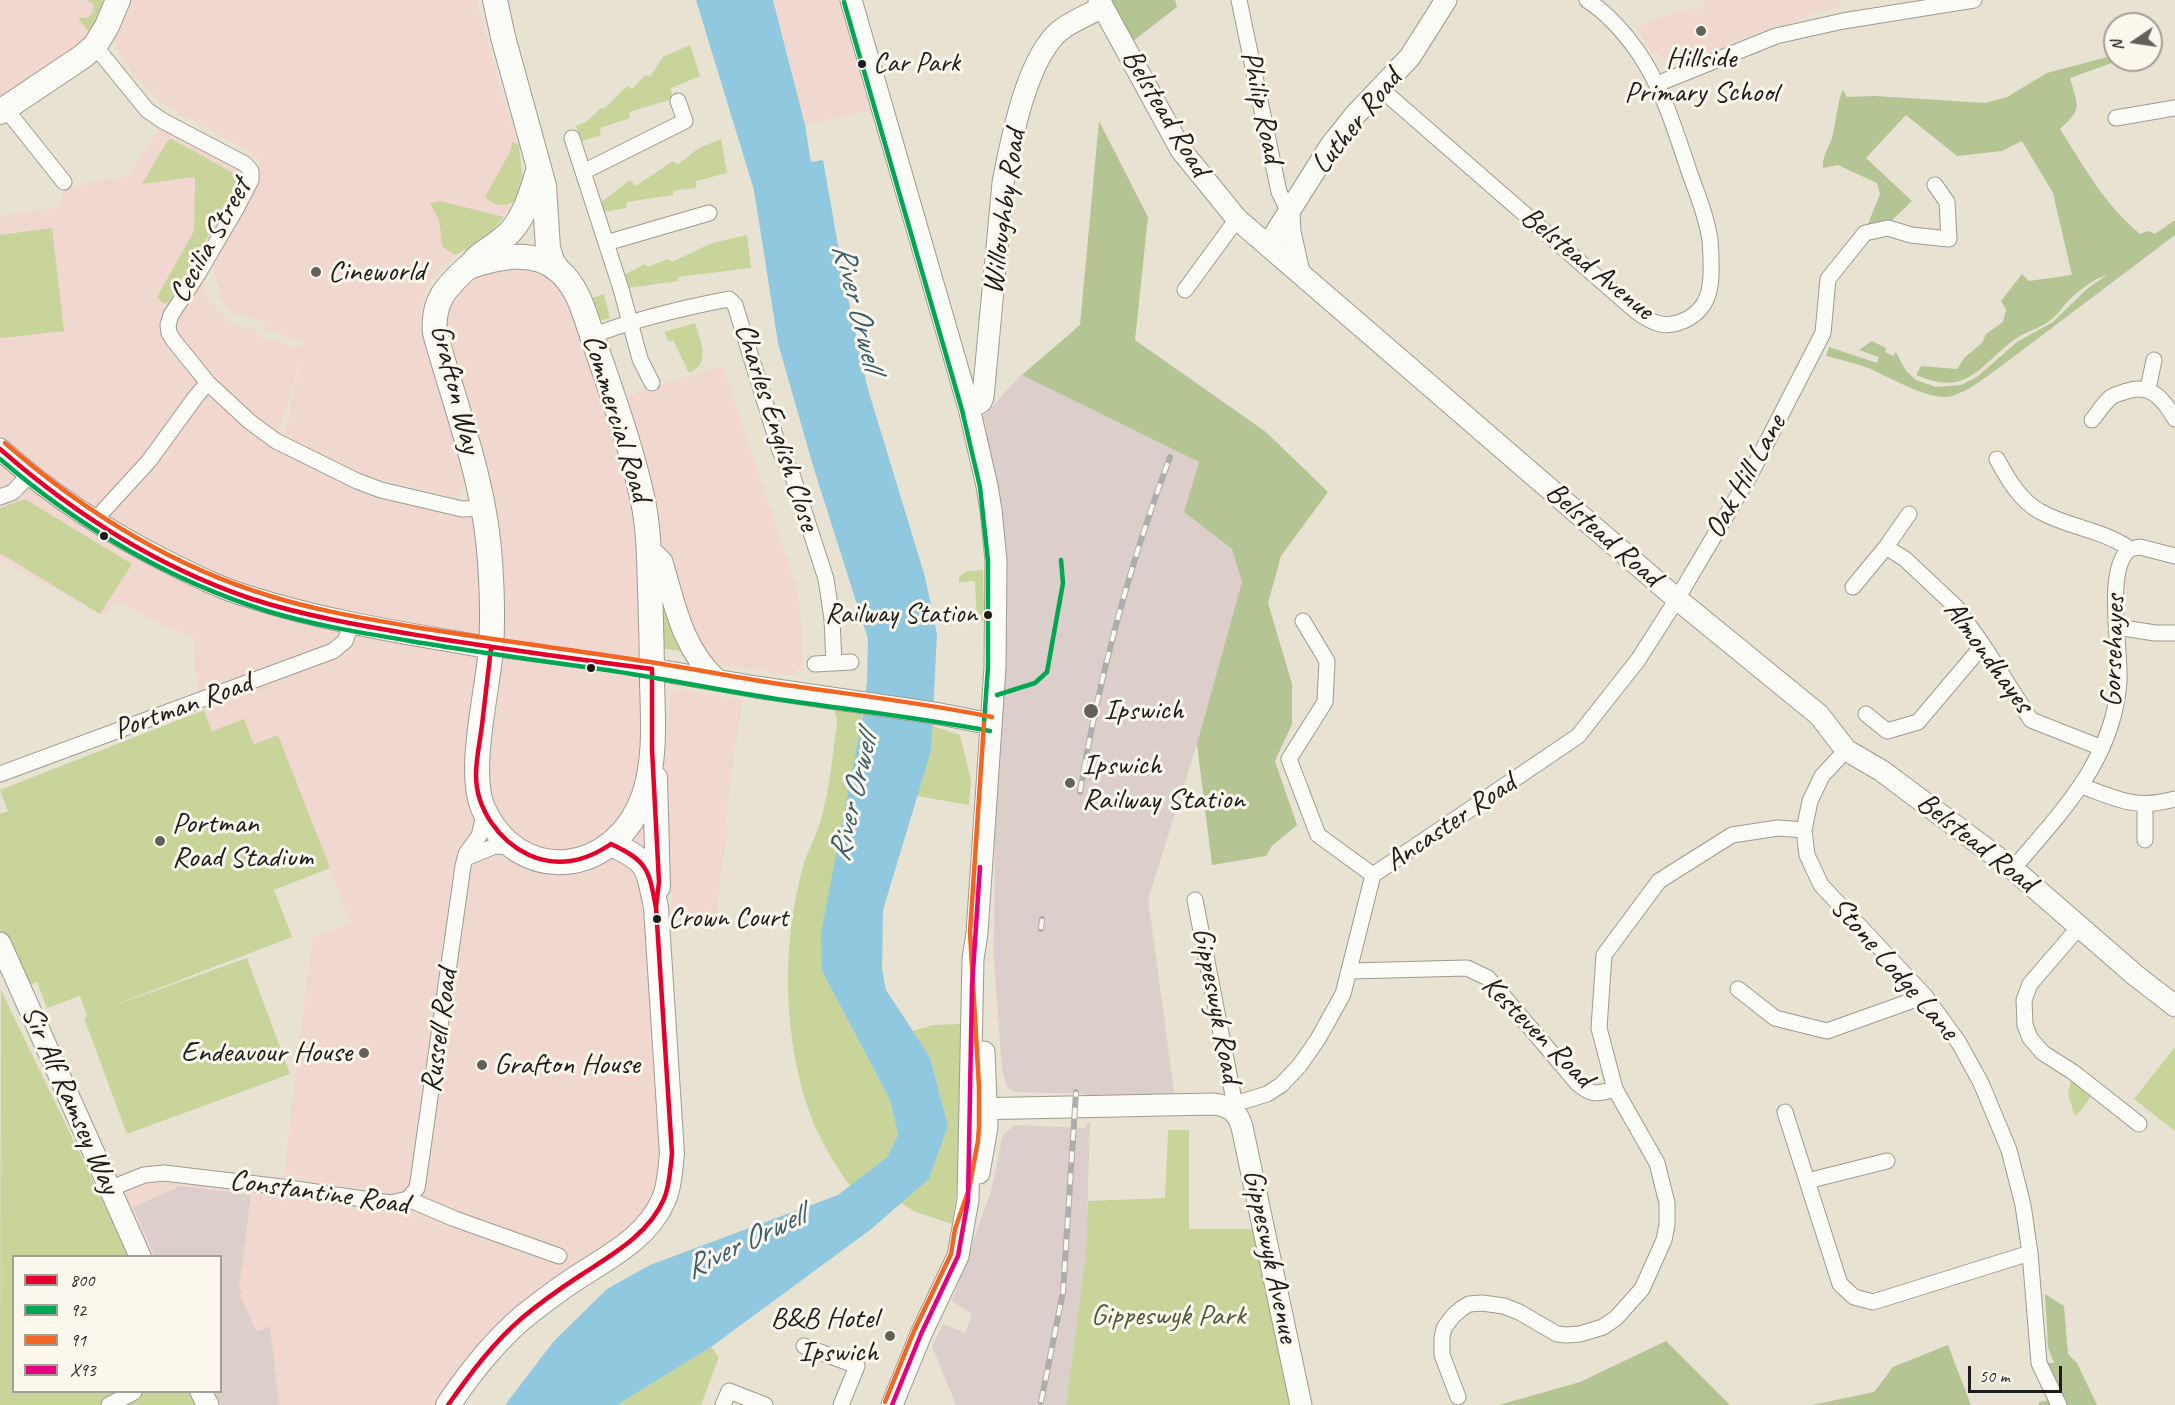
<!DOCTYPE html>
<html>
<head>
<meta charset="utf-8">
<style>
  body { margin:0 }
  #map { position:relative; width:2175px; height:1405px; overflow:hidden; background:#e7e2d1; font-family:Caveat,sans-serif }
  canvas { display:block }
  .legend { position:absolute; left:12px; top:1255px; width:210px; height:138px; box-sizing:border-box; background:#fbf7ec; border:2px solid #a29f99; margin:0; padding:8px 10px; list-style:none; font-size:18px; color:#1c1c1c }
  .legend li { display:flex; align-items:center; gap:12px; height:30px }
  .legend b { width:30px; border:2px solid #a29f99 }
  .north { position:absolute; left:2103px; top:12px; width:60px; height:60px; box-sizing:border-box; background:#fbf7ec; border:2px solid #a29f99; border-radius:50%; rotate:257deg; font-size:16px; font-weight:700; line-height:24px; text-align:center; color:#1c1c1c }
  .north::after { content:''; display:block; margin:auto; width:21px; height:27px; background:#63615b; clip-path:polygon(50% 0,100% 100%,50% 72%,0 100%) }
  .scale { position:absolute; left:1968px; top:1366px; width:94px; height:27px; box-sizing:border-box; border:3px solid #1c1c1c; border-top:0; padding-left:8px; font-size:18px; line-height:21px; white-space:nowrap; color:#1c1c1c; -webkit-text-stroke:4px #fbf7ec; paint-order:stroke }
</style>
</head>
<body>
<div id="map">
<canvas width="2175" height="1405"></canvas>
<ul class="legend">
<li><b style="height:8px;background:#e4002b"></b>800</li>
<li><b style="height:8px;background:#00a651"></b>92</li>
<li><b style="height:8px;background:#f26522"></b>91</li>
<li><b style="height:8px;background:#e5007d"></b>X93</li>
</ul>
<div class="north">N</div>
<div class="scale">50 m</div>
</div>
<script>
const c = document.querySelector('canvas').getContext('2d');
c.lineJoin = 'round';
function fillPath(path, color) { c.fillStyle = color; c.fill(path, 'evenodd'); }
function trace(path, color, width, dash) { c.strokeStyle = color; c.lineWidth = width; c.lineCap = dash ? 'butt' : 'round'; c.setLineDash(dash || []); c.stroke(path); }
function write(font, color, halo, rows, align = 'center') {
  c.font = font + ' Caveat,sans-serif'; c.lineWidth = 6; c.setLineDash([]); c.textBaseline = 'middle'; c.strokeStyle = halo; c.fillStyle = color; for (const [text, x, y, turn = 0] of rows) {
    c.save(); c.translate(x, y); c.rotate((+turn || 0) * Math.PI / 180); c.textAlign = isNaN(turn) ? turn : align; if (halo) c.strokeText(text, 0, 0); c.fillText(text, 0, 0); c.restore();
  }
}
fillPath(new Path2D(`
  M0 0H118L107 26 0 112Z
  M131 0H477L502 95 519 145 522 176 515 201 495 229 484 239 455 255 440 268 427 287 422 308 420 328 464 477V486L460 493 453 497 366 476 285 435 300 360 276 441 357 481 476 509 435 333 468 267 558 270 613 400 723 365 798 592 801 613 803 671 796 670 795 676 727 666 697 659 655 555 664 1199 566 1285 448 1405H208L201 1392H220V1256H144L101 1171 164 1173 282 1187 312 938 350 923 278 735 254 744 243 719 212 731 197 689 193 637 166 627 116 601 107 613 102 615 0 559V216L60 207 64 188 129 175 163 121 250 167 199 274 209 300 227 320 233 324 256 330 259 336 302 348 304 342 267 331 261 321 231 312 223 303 212 264 262 167 257 159 241 147 173 110 154 96 132 71 117 51 114 41Z
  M778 0H851L881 108 805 125 773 1Z
  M1703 0H1834L1842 7 1813 13 1804 20 1782 25 1752 35 1683 65 1662 59 1659 54 1652 53 1636 27 1681 10 1703 8Z
  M672 688 743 700 733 761 726 817 727 833 716 915 673 920 662 771Z`), '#f0d8d1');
fillPath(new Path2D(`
  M1022 374 1199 462 1184 512 1232 549 1242 582 1197 744 1148 899 1175 1099 1092 1101 1086 1094 1015 1092 1007 1087 1002 1068 994 959 995 796 1001 717 975 425Z
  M1090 1121 1086 1254 1066 1405H956L932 1346 943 1324 965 1333 972 1314 952 1301 991 1191 1003 1135 1014 1125 1084 1128Z
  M181 1186 251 1195 239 1288 242 1292 240 1295 256 1332 270 1327 279 1405H221L215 1392H220V1256H155L133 1207Z`), '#dbcecb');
fillPath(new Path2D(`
  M86 0H102L103 2 96 20 89 32 78 18H87L93 12V4Z
  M690 45 700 76 671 88 672 99 629 112 630 118 600 128 601 135 580 142 576 126 586 122 601 108 604 109 627 86 632 89 646 75 650 77 663 57Z
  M172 139 240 177V182L169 302 164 304 157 297 194 231 195 177 142 184 168 140Z
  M721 139 727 173 696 181V188L673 191V195L627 202 626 208 602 212 599 204 630 180 636 186 673 161 677 165 699 148Z
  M512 142 519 145 522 176 515 201C503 208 495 206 485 197L511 150Z
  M440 201 504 217 484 239 455 255 442 246 439 220 430 203Z
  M52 228 64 331 0 338V235Z
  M747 235 751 268 678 277V281L627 288 624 275 645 264 648 267 668 259 672 262 712 243Z
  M604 294 610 318 599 321 592 298Z
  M695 323C700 341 712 363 689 373L673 340 669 342 664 332Z
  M25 499 132 564 100 614 0 553V508Z
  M659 569 685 648 681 651 658 648Z
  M983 570 984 621H977L975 581 959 582V577L967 571Z
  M865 698 822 971 890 1100 898 1135 887 1157 850 1186C836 1166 821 1142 812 1119 782 1040 781 943 804 863 808 851 814 840 818 829 827 802 831 772 834 744 835 736 837 728 837 721 836 714 833 706 831 699Z
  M204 710 212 731 244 719 254 744 278 735 330 868 274 890 292 937 104 1009 247 958 290 1074 127 1134 84 1018 87 1016 80 996 47 1008 37 982 21 988 0 933V814L8 811 0 790Z
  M932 726 960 735 971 780 969 805 917 796 931 751Z
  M1 990 129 1256H14V1392H193L200 1405H0Z
  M960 1024C961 1091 964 1158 952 1224L916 1212 901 1203 929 1179 948 1126 930 1057 913 1031 933 1025Z
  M2175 1047V1131L2134 1099Z
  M2071 1081 2091 1097 2077 1115 2074 1114 2068 1093Z
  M1168 1130H1189V1229H1253L1291 1405H1066L1086 1254 1088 1201 1165 1198Z
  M711 1347 719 1357 701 1405H617Z`), '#c8d49a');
fillPath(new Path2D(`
  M1111 0H1175L1177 7 1133 41Z
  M2115 55V60H2120L2070 78C2078 107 2083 108 2060 129 2084 167 2105 205 2140 234L2148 231 2155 234 2175 220V235L1996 370C1982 380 1968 391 1952 396 1932 403 1886 375 1866 367 1853 363 1839 359 1826 356L1829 347 1877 363 1879 357 1859 350 1872 341 1886 348 1885 352 1893 356 1896 352 1906 371 1916 380 1936 387 1961 385 1977 377 2017 342 2053 322 2087 289 2108 274C2092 280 2079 290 2067 302 2062 308 2057 315 2052 319 2040 329 2023 332 2011 342 1976 370 1966 396 1916 375L1921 366 1957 369 1965 357 1982 343 1986 334 2003 322 2006 310 2001 301 2022 274 2029 281 2072 275 2053 193 2022 141 2002 151 1957 156 1906 115 1866 158 1912 201 1885 227 1868 224 1880 194 1877 183 1838 165 1823 168C1822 158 1827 150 1831 141 1836 128 1837 100 1843 90L1847 97 1875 96 1985 103 2007 97 2047 73Z
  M1099 121 1148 217 1135 340 1266 432 1328 492 1281 556 1268 603 1292 684V724L1275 761 1297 825 1272 846 1266 856 1212 865 1197 744 1242 582 1232 549 1184 512 1199 462 1022 375 1080 325Z
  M2045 1294 2064 1306 2068 1354 2077 1363 2097 1405H2039V1402L2056 1399 2039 1363H2054L2048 1347Z
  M1666 1341 1730 1405H1499L1580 1382Z
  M1948 1345 1971 1405H1812L1874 1392 1893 1367Z`), '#b4c493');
fillPath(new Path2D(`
  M696 0H773L805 125 811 162 823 160 845 285 867 386 925 577 937 634 931 751 883 910 882 969 886 990 930 1057 948 1126 929 1179 870 1230 711 1347 617 1405H505L554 1341 607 1289 650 1265 838 1195 887 1157 898 1135 890 1100 822 971 821 933 863 715 867 682 868 639 814 469 778 343 754 190Z`), '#90c8e0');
const street = new Path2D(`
  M1239 0 1279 192 1289 212
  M95 46 147 110 163 121 245 164 251 171V180L236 209 198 274 171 315 168 325 169 333 174 341 208 383 250 422 276 441 357 481 381 490 462 509 485 508
  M1657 84 1776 36 1843 21 1974 0
  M1381 89 1637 312C1652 323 1665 329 1683 321 1698 315 1708 302 1710 286 1712 273 1711 254 1710 240 1707 218 1698 196 1690 174 1676 133 1663 88 1638 52 1624 32 1607 13 1587 0
  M5 108 64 182
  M2116 118 2175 108
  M572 138 621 289 640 359 652 383
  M583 172 685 121 678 101
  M606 243 709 213
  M1185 290 1237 219
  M591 336C636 319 682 308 729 299L735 305 780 451 792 474 826 579 832 619 834 663
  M2148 389 2154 360
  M2092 420C2098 413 2103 404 2110 398 2115 394 2122 393 2127 391 2151 383 2164 400 2175 419
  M1997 459C2007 478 2021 502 2041 512 2070 528 2101 529 2130 549
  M0 497 13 492 29 475
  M94 521 149 461 197 395 208 383
  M1886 547 1905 559 1956 607 1983 645 2031 720 2102 748
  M2130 549 2140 547 2175 556
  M1853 587 1886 547 1909 514
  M1303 621 1327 661 1325 702 1289 759 1318 835 1373 875
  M2117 627 2155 633H2175
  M491 648 652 669
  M815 664 851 662
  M1866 714 1887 731 1918 722 1983 645
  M1846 750 1822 776 1810 801 1804 830 1807 855 1821 885 1925 996 1959 1043 1981 1083 2009 1150 2023 1205 2030 1253 2039 1363 2059 1405
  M0 774 333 651 345 641 352 623
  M2082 786C2117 799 2136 810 2175 799
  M2145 840V804
  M466 858 495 846 514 847
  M2013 869C2061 812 2113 761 2119 682 2121 650 2104 568 2130 549
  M1195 900 1233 1095 1232 1110
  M2080 926 2030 984 2024 1000 2025 1025 2030 1038 2043 1053 2073 1072 2139 1124
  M1350 971 1467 968 1488 978 1577 1083C1592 1096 1597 1094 1615 1089
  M1738 989 1775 1018 1827 1031 1925 996
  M1232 1110 1241 1102 1267 1094 1281 1085 1300 1065 1318 1039 1343 994 1373 875 1578 736 1638 660 1677 599 1749 477 1823 333 1828 279 1865 233 1888 228 1911 235 1949 239 1947 202 1935 185
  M1785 1112 1840 1284 1854 1297 1873 1302 2030 1253
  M1807 1181 1887 1161
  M109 1189 144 1175 164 1173 282 1187 390 1203 408 1199 455 1219 559 1256
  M408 1199 417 1188 418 1182 463 866 466 854 479 836 485 811
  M804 1346 857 1366 841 1405
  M1458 1397 1442 1355V1338L1444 1328 1453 1316 1461 1309 1469 1304 1482 1303 1504 1306 1519 1312 1557 1334 1566 1335 1580 1334 1603 1327 1616 1318 1642 1289 1664 1240 1667 1225V1203L1657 1163 1615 1089 1599 1028 1604 955 1659 881 1732 835 1778 828 1804 830
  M109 1405 134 1392
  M723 1405 729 1391 765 1405`);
const secondary = new Path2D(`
  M851 0 969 408 987 486 991 510 996 561 995 667 977 933 973 959 968 1200 958 1256 921 1334 892 1405
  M1099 0 1181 150 1237 219 1677 599 1819 715 1846 750 1882 771 2013 869 2135 975 2175 1006
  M1289 212 1290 232 1299 272
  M1268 245 1331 145 1355 115 1410 57 1446 0
  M969 408 981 402 983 397 1003 183C1011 141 1027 55 1062 29 1074 20 1090 14 1103 7
  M0 449C51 495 108 532 170 563 196 576 222 589 250 597 328 622 411 634 491 648
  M648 551 655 555 662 562C675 605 682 648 717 680
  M652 669 756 687 940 714 991 724
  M0 943 140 1256
  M971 1109 1213 1104C1228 1105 1238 1112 1242 1127L1301 1405
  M979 1173 987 1127 984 1052
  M201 1392 208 1405`);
const primary = new Path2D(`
  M495 0 503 37 544 186 548 248 552 261 558 270
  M0 112 82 57 95 46 107 26 118 0
  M468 267C496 258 532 248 558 270 581 289 586 321 596 347 613 397 632 449 643 501 649 530 649 559 650 588 651 619 652 651 652 682 653 719 656 759 644 795 616 876 519 888 483 808 467 771 488 690 491 648 493 620 492 590 490 561 485 482 456 409 435 333 432 301 446 287 468 267 472 264 474 260 478 257 489 248 501 242 511 231 526 214 532 190 539 168
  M655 778 658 887
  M448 1405C469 1374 493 1343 522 1318 536 1307 551 1295 566 1285 601 1260 646 1242 664 1199 670 1185 670 1170 672 1154L656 907C647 867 651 862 611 844`);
trace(street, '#9e9b91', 17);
trace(secondary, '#9e9b91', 23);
trace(primary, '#9e9b91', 26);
trace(street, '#fbfbf8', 15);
trace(secondary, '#fbfbf8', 21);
trace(primary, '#fbfbf8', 24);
const rail = new Path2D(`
  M1080 792C1099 677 1129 566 1170 457
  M1041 929 1042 919
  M1041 1402 1063 1292 1076 1092`);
trace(rail, '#aeadab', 6);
trace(rail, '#fbf7ec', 4, [11]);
trace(new Path2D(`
  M0 449C73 513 156 566 249 598 310 618 376 628 440 639 511 650 581 660 652 669
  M491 648C488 674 485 700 482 725 480 742 476 758 476 775 476 809 499 841 529 855 558 868 586 861 611 844
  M611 844C648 861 649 870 656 908
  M448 1405C470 1374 493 1343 522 1318 541 1302 561 1288 581 1275 613 1254 648 1235 664 1199 670 1185 670 1169 672 1154L656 907 659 882 652 749V669`), '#e4002b', 4.5);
trace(new Path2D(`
  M844 2 962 410 980 487 988 561V667L984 723
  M0 459C78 526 168 580 267 611 313 625 362 633 410 641 475 652 541 661 607 670 666 679 724 691 783 700 852 710 921 718 990 731
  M997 695 1035 683 1047 672 1063 583 1061 560`), '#00a651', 4.5);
trace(new Path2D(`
  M5 443C83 511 171 566 270 596 315 610 362 618 408 626 475 637 543 646 610 656 669 664 727 676 786 685 855 695 924 703 992 717
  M885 1402 914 1331 951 1254 955 1229 969 1189 978 1141 979 1127V1087L970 932 984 723`), '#f26522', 4.5);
trace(new Path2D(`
  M892 1405 921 1334 958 1256 968 1200 972 986 980 867`), '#e5007d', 4.5);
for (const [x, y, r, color] of [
  [1701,31,6,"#63615b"],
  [862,64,5,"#1c1c1c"],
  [316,272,6,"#63615b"],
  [104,536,5,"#1c1c1c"],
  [988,615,5,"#1c1c1c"],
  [591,668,5,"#1c1c1c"],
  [1091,711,8,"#63615b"],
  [1070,783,6,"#63615b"],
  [160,841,6,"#63615b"],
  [657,919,5,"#1c1c1c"],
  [364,1053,6,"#63615b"],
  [482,1065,6,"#63615b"],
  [890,1336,6,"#63615b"]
]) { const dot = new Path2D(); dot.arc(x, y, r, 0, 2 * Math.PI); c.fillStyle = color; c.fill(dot); trace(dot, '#fbf7ec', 2); }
write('28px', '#1c1c1c', '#fbf7ec', [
  ["Car Park",873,64],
  ["Railway Station",977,615,"right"],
  ["Crown Court",668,919]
], 'left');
write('30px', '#1c1c1c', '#fbf7ec', [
  ["Hillside",1701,59,"center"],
  ["Primary School",1701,93,"center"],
  ["Cineworld",328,272],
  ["Ipswich",1104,711],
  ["Ipswich",1082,766],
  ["Railway Station",1082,800],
  ["Portman",172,824],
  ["Road Stadium",172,858],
  ["Endeavour House",352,1053,"right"],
  ["Grafton House",494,1065],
  ["B&B Hotel",878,1319,"right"],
  ["Ipswich",878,1353,"right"]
], 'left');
write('30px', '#1c1c1c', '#fbf7ec', [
  ["Philip Road",1261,107,78],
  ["Belstead Road",1165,113,59],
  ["Luther Road",1357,122,-51],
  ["Willoughby Road",1005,212,-82],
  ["Cecilia Street",211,241,-61],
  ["Belstead Avenue",1587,264,39],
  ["Grafton Way",455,389,76],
  ["Commercial Road",616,418,73],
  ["Charles English Close",776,427,72],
  ["Oak Hill Lane",1746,477,-61],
  ["Belstead Road",1603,535,41],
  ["Gorsehayes",2114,651,-88],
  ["Almondhayes",1988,657,54],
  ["Portman Road",183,707,-20],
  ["Ancaster Road",1451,823,-34],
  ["Belstead Road",1976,843,38],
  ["Stone Lodge Lane",1894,969,49],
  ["Gippeswyk Road",1216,1005,79],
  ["Russell Road",440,1031,-82],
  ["Kesteven Road",1537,1032,45],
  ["Sir Alf Ramsey Way",70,1100,66],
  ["Constantine Road",319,1193,8],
  ["Gippeswyk Avenue",1270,1256,78]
]);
write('30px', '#4f5838', '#fbf7ec', [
  ["Gippeswyk Park",1168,1316]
]);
write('italic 32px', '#3b5c6d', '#fbf7ec', [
  ["River Orwell",857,307,76],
  ["River Orwell",854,798,-77],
  ["River Orwell",745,1243,-26]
]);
</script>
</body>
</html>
